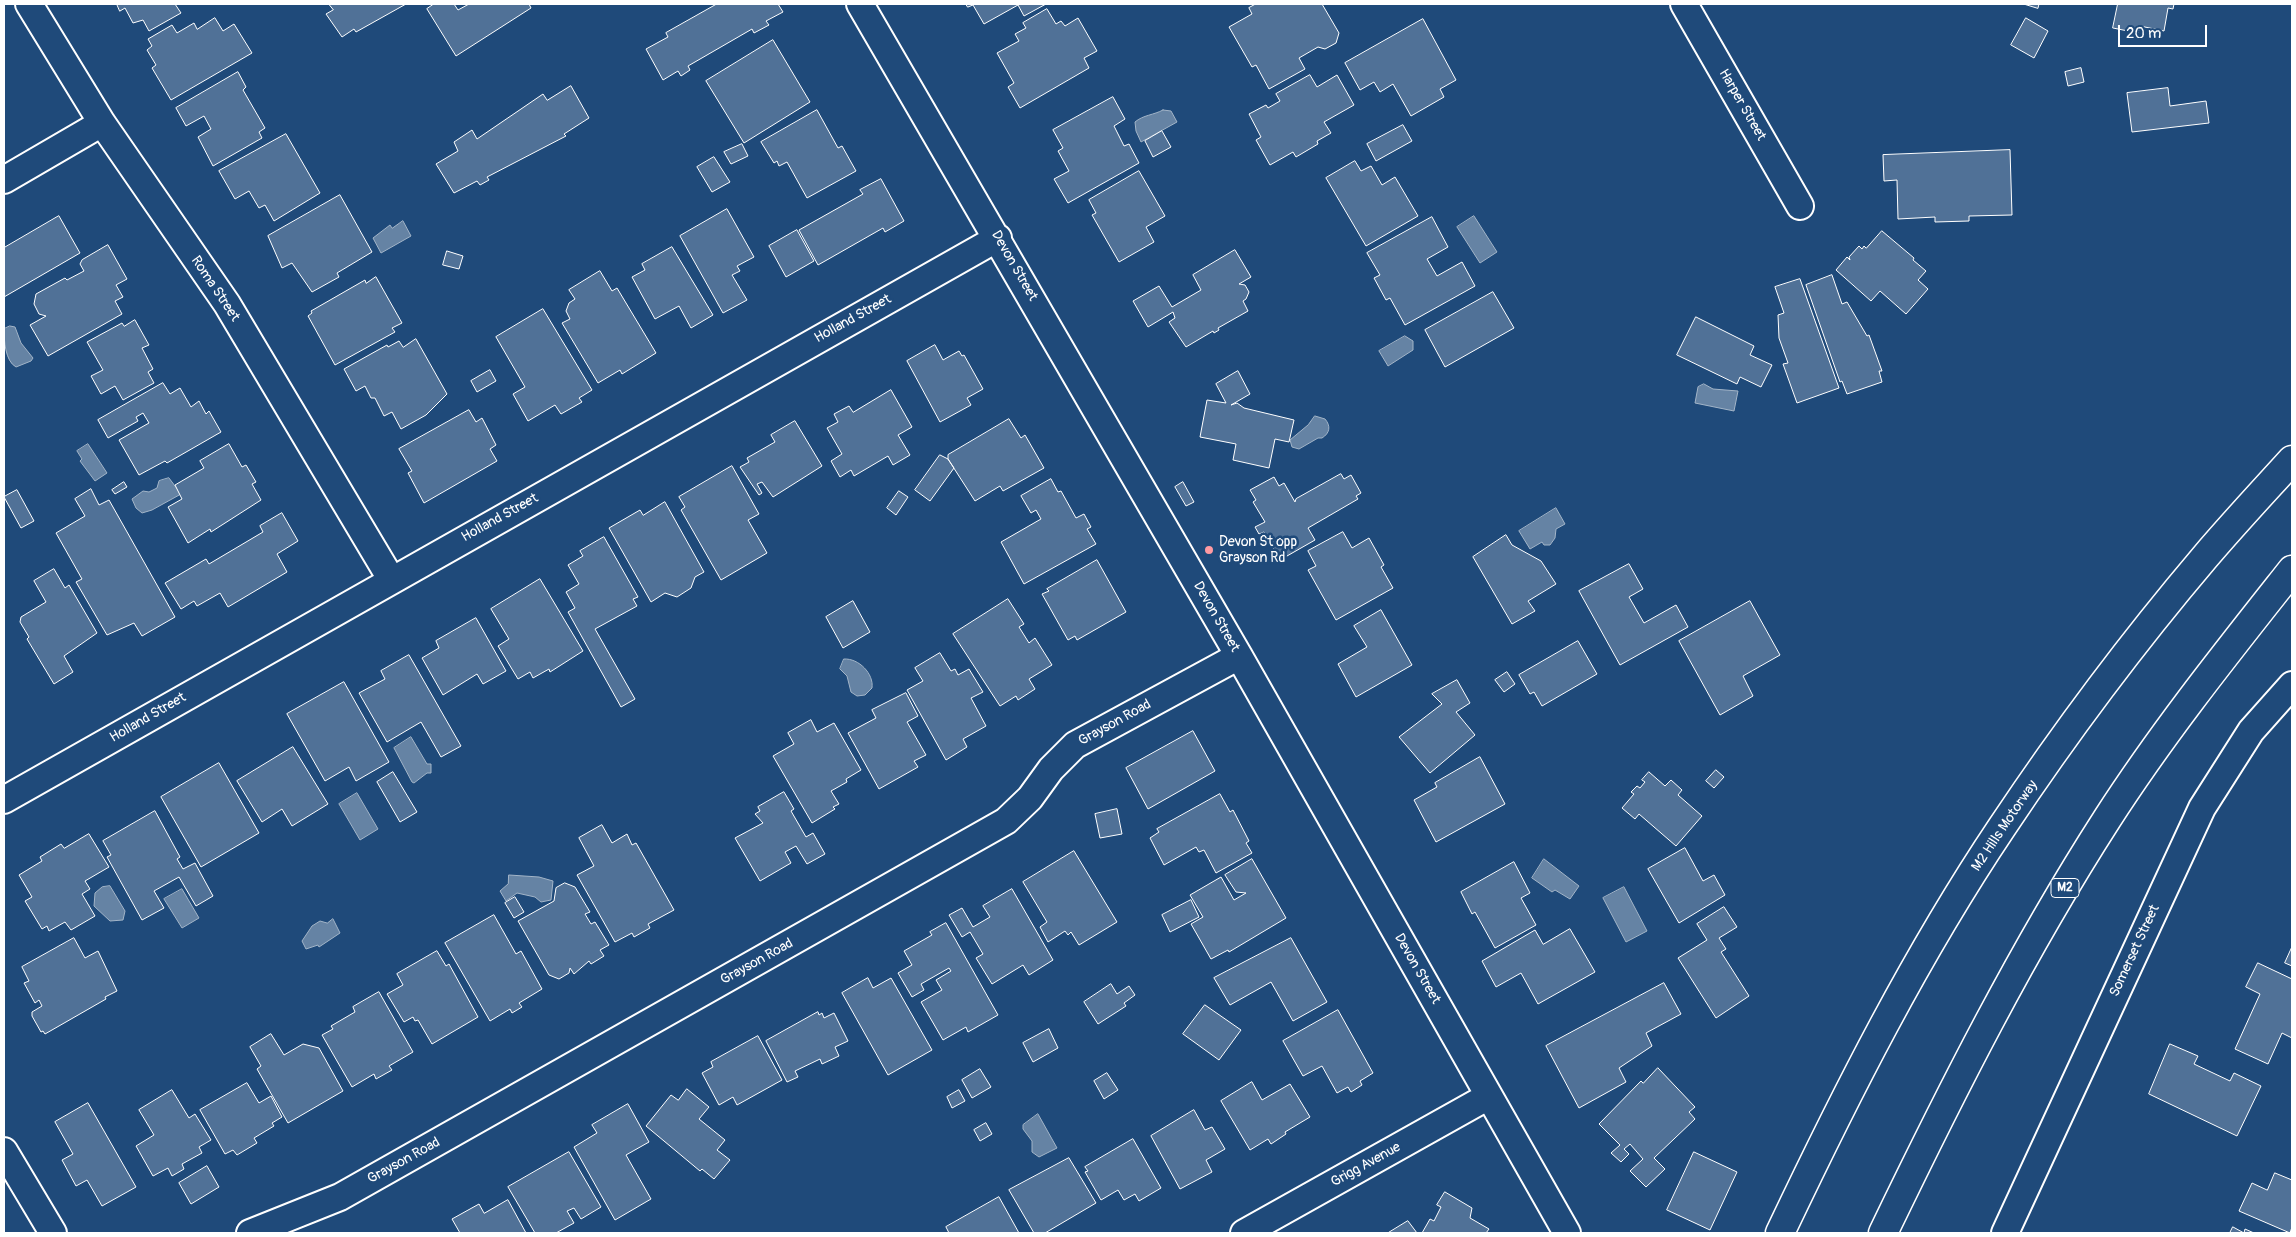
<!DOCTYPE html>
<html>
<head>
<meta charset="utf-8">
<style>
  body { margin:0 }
  #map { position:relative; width:2296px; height:1237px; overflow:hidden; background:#1f4a7a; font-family:Pangolin,sans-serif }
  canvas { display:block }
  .frame { position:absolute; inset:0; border:5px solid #fff; pointer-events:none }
  .scale { position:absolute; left:2118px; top:25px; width:89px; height:22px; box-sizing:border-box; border:2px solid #fff; border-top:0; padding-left:6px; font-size:15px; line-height:18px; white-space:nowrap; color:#fff; -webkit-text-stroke:4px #1f4a7a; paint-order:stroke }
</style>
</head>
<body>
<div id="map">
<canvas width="2296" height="1237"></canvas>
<div class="frame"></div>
<div class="scale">20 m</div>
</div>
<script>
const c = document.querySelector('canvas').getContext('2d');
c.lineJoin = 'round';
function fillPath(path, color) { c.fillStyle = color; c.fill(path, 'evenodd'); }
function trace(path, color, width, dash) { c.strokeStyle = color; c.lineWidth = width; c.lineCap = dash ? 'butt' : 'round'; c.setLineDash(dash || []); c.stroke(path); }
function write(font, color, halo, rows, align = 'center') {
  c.font = font + ' Pangolin,sans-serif'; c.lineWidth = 5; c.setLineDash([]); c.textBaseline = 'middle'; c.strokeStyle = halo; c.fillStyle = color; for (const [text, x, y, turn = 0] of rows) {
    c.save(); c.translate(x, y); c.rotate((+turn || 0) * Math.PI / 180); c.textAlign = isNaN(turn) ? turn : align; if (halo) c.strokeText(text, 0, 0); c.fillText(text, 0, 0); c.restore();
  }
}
const water = new Path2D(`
  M1163 110 1171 111 1177 122 1141 142 1136 131 1135 122C1143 115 1154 115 1163 110Z
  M1474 216 1497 252 1480 263 1457 227Z
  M403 221 411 236 381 253 373 238 390 225 392 228Z
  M10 326 15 327 21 343 33 358 31 361 16 367C5 361 4 340 4 329Z
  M1405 336 1413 341V350L1388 366 1379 351Z
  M1704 384 1713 389 1738 391 1734 411 1695 403 1698 387Z
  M1315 416 1325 419C1331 426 1330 433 1322 438H1318L1299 449 1292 447 1290 440 1308 425Z
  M88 444 107 473 95 481 80 461 82 459 77 451Z
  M169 478 181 494 152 510 142 513 136 508 132 499 143 491 149 492 157 488 159 481Z
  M1556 508 1565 524 1556 529 1555 538 1550 545H1544L1542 542 1530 549 1519 531Z
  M844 659C859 658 874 674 872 688L865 695 857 696 851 692 847 676 840 669Z
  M411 737 427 764H431V773H427L414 783 412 782 394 748Z
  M357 793 378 829 360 840 339 804Z
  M1544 859 1579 886 1570 899 1555 890 1552 892 1532 878Z
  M509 875 539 877 553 881 551 900 541 902 535 897 517 893 506 901 500 891 508 884Z
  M110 886 125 911 123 920 110 921 94 906 95 893 102 887Z
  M1624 887 1647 931 1626 942 1603 898Z
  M182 889 199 918 182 928 164 899Z
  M333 919 340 933 319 947 318 945 306 949 302 941 312 926 320 921 327 923Z
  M1038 1114 1057 1148 1039 1157 1032 1152V1141L1023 1129V1125Z`);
fillPath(water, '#6583a4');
trace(water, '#a3b5c8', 1);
const building = new Path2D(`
  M117 4H175L181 13 149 31 143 20 133 23 125 8 120 11Z
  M329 4H406L356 32 354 29 342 37 326 14 333 10Z
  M434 4H454L458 10 469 4H529L531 8 456 56 427 9Z
  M717 4H778L783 12 766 21 769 25 754 33 752 29 688 66 690 70 681 76 678 71 663 80 646 49 668 37 666 33Z
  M966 4H1046L1024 16 1018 5 984 24 973 5 968 7Z
  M1256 4H1322L1339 33 1336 43 1325 49 1318 47 1299 58 1305 69 1269 89 1256 65 1252 67 1229 27 1252 14 1249 8Z
  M2024 4H2039L2038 8Z
  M2118 4H2174L2173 9 2168 8 2164 31 2140 26 2138 33 2113 28Z
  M1047 9 1056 24 1061 21 1065 26 1078 18 1097 51 1084 58 1089 68 1020 108 1008 87 1014 83 997 53 1019 41 1015 34 1026 28 1023 23Z
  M215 18 223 31 234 24 252 53 171 100 152 68 156 65 147 50 152 46 148 39 172 25 177 33 194 23 197 29Z
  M2026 18 2048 31 2034 58 2011 45Z
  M1423 19 1456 80 1440 89 1444 97 1411 116 1393 84 1380 92 1374 82 1360 90 1345 63Z
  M773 40 810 102 744 143 706 81Z
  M2081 68 2084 82 2068 86 2065 72Z
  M238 72 246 87 243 90 265 128 259 132 262 138 213 166 198 137 211 129 204 116 186 126 176 108Z
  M1310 75 1317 87 1337 75 1354 105 1324 122 1331 133 1317 141 1318 144 1296 157 1293 152 1270 165 1256 140 1261 137 1249 114 1266 105 1268 108 1280 101 1276 94Z
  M571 86 589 118 564 134 566 136 487 177 489 180 480 185 477 181 454 193 436 164 458 151 454 142 472 130 477 139 543 94 547 100Z
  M2168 88 2170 106 2206 101 2209 123 2132 132 2127 93Z
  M1113 97 1125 119 1114 126 1124 146 1129 144 1139 163 1068 203 1054 179 1069 171 1058 151 1063 148 1053 130Z
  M817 110 838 148 842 146 856 171 807 198 787 162 779 166 777 161 774 163 761 142Z
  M1403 125 1412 141 1376 161 1367 144Z
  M1162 131 1171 147 1153 157 1145 141Z
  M286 134 320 193 274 221 265 205 259 208 249 191 235 199 219 171Z
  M742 144 748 156 731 164 724 152Z
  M2010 150 2012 215 1969 216V221L1935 222V217L1898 219 1897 180 1884 181 1883 155Z
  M714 157 730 182 712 192 697 167Z
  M1355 161 1361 171 1371 166 1382 185 1395 177 1418 216 1366 246 1326 178Z
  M1139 171 1165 216 1146 227 1154 242 1119 262 1092 215 1096 213 1089 200Z
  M881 179 904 221 885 232 883 228 818 265 799 230 863 194 860 190Z
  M340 195 372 252 337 273 339 277 312 292 292 263 282 268 268 236Z
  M727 209 754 257 737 266 740 271 732 275 747 300 723 313 680 236Z
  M59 216 80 253 4 297V248Z
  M1432 217 1448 247 1427 259 1437 276 1462 262 1475 286 1405 325 1390 298 1386 300 1374 278 1380 275 1367 253Z
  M797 230 814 261 786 277 769 246Z
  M1882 231 1914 258 1913 260 1926 271 1918 280 1928 289 1906 314 1880 291 1871 301 1836 270 1847 257 1850 260 1849 257 1859 246 1862 249 1864 246 1866 248Z
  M108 245 127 279 116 285 123 297 115 301 122 314 48 356 30 325 46 316 39 314 34 304 36 294 65 278 67 280 84 271 80 264 82 260Z
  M672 247 713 315 691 328 679 306 655 319 632 277 645 270 642 264Z
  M1235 250 1251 277 1239 284 1245 285 1249 292 1246 299 1243 301 1248 311 1218 328 1219 330 1214 333 1213 331 1186 347 1169 322 1175 318 1173 312 1148 327 1133 301 1159 286 1172 307 1201 290 1193 275Z
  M447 251 463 256 459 269 443 265Z
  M600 271 612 291 617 288 656 353 622 374 620 370 598 383 562 323 570 319 566 311 569 303 575 299 569 290Z
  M1832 275 1842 304 1847 302 1867 336 1869 335 1882 371H1879L1882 382 1847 394 1842 381 1840 382 1806 285Z
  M376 277 402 323 392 328 395 332 335 365 308 316 312 313 311 311 365 280 366 283Z
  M1800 279 1839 388 1797 403 1783 364 1788 363 1779 338 1778 315 1784 313 1775 287Z
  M1493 292 1514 328 1445 367 1425 330Z
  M543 309 592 390 579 398 582 402 561 414 555 405 528 421 513 394 525 387 496 337Z
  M1696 317 1754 346 1750 355 1772 365 1761 387 1740 377 1737 384 1677 355Z
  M135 320 149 345 142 348 153 369 148 372 154 383 123 400 115 386 101 394 91 376 103 370 87 342 122 323 124 326Z
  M416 339 447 394 426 415 401 429 392 412 384 416 375 398H371L365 386 356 391 344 369 387 345 388 347 399 341 403 347Z
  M935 345 943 360 959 351 962 356 964 355 983 389 967 398 971 405 940 422 907 361Z
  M490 370 496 381 477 392 471 381Z
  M1238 371 1250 394 1231 405 1237 403 1244 408 1294 420 1289 442 1275 439 1269 468 1233 460 1236 444 1200 437 1207 400 1226 403 1216 384Z
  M163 383 170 394 180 388 191 407 199 401 206 414 209 411 221 432 167 463 165 461 139 475 119 440 149 423 143 413 136 417 138 421 108 438 98 420Z
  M891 390 912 427 898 435 910 455 893 465 888 456 854 476 851 470 840 477 831 461 842 454 827 428 838 422 834 414 849 406 853 412Z
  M469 410 476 422 482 418 496 445 490 449 497 461 424 503 408 473 412 471 399 449Z
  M1009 419 1021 438 1025 435 1044 468 1003 491 1000 486 975 501 948 459V455Z
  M795 421 822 466 773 497 762 482 757 484 762 493 759 495 740 467 749 462 747 458 775 442 771 435Z
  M229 444 242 467 246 465 256 482 252 484 261 500 211 532 210 529 188 543 168 507 182 499 175 485 204 468 200 461Z
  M940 455 948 459 954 468 930 501 915 490Z
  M732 466 759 514 748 520 767 553 721 580 681 510 685 507 679 497Z
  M1341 474 1344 479 1351 475 1361 493 1356 496 1358 499 1308 528 1315 540 1280 560 1264 532 1259 534 1255 527 1265 522 1253 502 1256 500 1250 490 1274 477 1279 486 1284 483 1295 502 1296 499Z
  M1051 479 1058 492 1061 491 1076 518 1084 514 1091 527 1087 529 1096 544 1024 584 1001 542 1041 519 1036 510 1031 513 1021 496Z
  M124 482 127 487 115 494 112 490Z
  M1183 482 1194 502 1186 506 1175 487Z
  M91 489 99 505 109 500 175 617 142 636 134 623 107 635 76 582 82 579 56 533 85 516 75 499Z
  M17 490 34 521 21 528 4 497Z
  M899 491 908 497 896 515 887 508Z
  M665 502 704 572 695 577 691 588 677 597 665 593 651 602 609 528 640 510 643 515Z
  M282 513 298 541 277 554 287 572 228 607 220 593 197 606 194 601 181 609 165 583 206 559 209 564 263 532 260 526Z
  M1343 532 1352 548 1369 538 1384 565 1381 567 1393 588 1336 620 1308 570 1316 566 1308 551Z
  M1506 535 1512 545 1541 561 1556 584 1528 601 1535 611 1512 624 1473 557Z
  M604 537 638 597 633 599 637 606 595 629 635 699 621 707 568 612 575 608 566 592 579 584 568 565 583 556 580 551Z
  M1097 560 1126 612 1077 640 1075 636 1068 640 1042 594 1049 591 1047 589Z
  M1629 564 1643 589 1629 597 1644 623 1676 605 1688 627 1620 665 1579 591Z
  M54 569 65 588 69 585 97 633 64 656 73 672 54 684 27 639 29 637 20 622 21 617 46 602 34 581Z
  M540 579 583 651 550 672 549 669 533 678 530 672 518 679 498 646 509 639 491 609Z
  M1008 599 1024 624 1019 627 1029 643 1035 638 1052 665 1029 679 1035 689 1018 700 1016 696 1000 706 953 634Z
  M853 601 870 632 843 648 826 617Z
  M1750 601 1780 655 1743 676 1753 696 1720 715 1679 641Z
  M1381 610 1412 665 1356 697 1338 664 1367 647 1354 626Z
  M476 618 506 671 483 684 477 674 443 695 422 658 439 648 436 641Z
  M1578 641 1597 674 1542 706 1534 692 1530 694 1519 675Z
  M940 653 951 671 955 669 958 675 969 669 983 692 971 698 986 726 963 739 967 747 946 760 907 690 923 681 915 668Z
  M409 655 461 746 441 757 421 722 387 742 359 693 385 679 381 671Z
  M1507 672 1515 684 1504 692 1495 680Z
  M1457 680 1470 703 1456 712 1475 735 1430 773 1399 737 1442 704 1432 694Z
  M344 682 389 762 356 781 349 767 325 781 287 714Z
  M906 693 918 716 907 722 926 755 914 761 918 767 879 789 848 733 876 718 872 710Z
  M811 720 817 732 834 723 861 770 846 779 847 782 831 791 839 804 833 807 835 809 812 823 773 756 794 744 788 733Z
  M1193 731 1215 771 1148 809 1126 768Z
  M293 747 328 804 292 826 282 809 262 822 237 781Z
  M1480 757 1505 804 1436 842 1414 800 1437 787 1435 783Z
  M219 763 259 833 201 867 161 797Z
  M1716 770 1724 777 1714 788 1706 781Z
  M393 772 417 812 400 822 377 782Z
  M1649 772 1665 786 1671 780 1682 790 1678 795 1702 816 1676 846 1639 814 1635 819 1622 808 1634 794 1631 792 1637 786 1640 788 1645 782 1642 780Z
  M784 792 794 809 791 811 806 837 813 833 825 854 807 864 796 846 785 852 791 863 760 881 735 838 763 823 755 814 760 811 758 807Z
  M1220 794 1230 812 1233 810 1249 841 1246 843 1252 853 1216 873 1204 850 1199 852 1196 847 1164 865 1150 838 1159 832 1157 829Z
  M1117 809 1122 834 1100 838 1095 814Z
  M155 811 180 857 177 859 183 869 195 863 213 896 196 906 179 877 154 891 164 908 142 920 107 857 111 855 103 841Z
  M602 825 612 843 627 834 632 845 636 843 674 910 648 924 650 928 634 937 632 933 615 942 577 875 594 866 579 838Z
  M89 834 109 867 85 881 90 889 82 894 95 916 71 930 65 922 49 931 47 926 42 929 25 901 32 897 19 875 42 861 40 857 61 844 64 848Z
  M1685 848 1703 881 1714 875 1725 895 1679 923 1648 869Z
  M1074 851 1117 922 1079 945 1071 932 1068 935 1065 931 1048 942 1040 927 1047 922 1023 882Z
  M1252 859 1286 918 1229 952 1228 950 1211 959 1191 924 1203 917 1190 895 1221 877 1234 900 1246 893 1236 892 1225 875Z
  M1514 862 1530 893 1521 898 1536 925 1495 948 1475 912 1472 914 1461 892Z
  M565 883 575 887 590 912 585 914 591 924 595 922 609 945 600 950 604 956 591 964 589 961 574 974 570 968 569 973 559 979 549 975 518 921 554 901 556 888Z
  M1012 889 1053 960 1029 975 1023 965 992 984 976 958 983 954 970 932 962 937 949 915 962 908 973 927 990 917 983 906Z
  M515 897 524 912 514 918 505 903Z
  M1191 900 1199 917 1170 932 1162 915Z
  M1724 907 1737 927 1719 938 1726 949 1721 952 1749 996 1716 1018 1678 958 1707 940 1697 924Z
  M494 915 516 954 521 951 542 989 519 1003 522 1007 512 1013 510 1009 490 1021 445 943Z
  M946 923 998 1015 968 1032 966 1027 943 1040 921 1002 942 990 936 980 951 971 949 968 921 984 924 990 912 997 898 973 912 965 904 951 932 935 930 932Z
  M1570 929 1595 972 1538 1004 1521 973 1496 987 1482 961 1535 930 1543 944Z
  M74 938 85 958 98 951 117 991 105 997 106 999 45 1034 43 1031 41 1032 32 1016V1012L42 1006 39 1000 35 1003 24 983 29 981 22 967Z
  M1291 938 1327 1002 1293 1021 1271 982 1230 1005 1214 978Z
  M2292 947V966L2285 963Z
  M437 951 446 966 449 964 478 1017 432 1044 418 1020 415 1021 413 1017 404 1022 387 994 403 985 397 974Z
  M2258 963 2292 979V1038L2282 1033 2268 1064 2235 1049 2260 994 2246 987Z
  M868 978 873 988 891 978 932 1050 888 1075 842 993Z
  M1664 983 1681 1014 1646 1033 1652 1046 1619 1068 1626 1082 1579 1108 1546 1046Z
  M1111 984 1117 994 1129 986 1135 995 1124 1003 1126 1006 1098 1024 1084 1002Z
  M379 992 413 1052 389 1066 392 1070 376 1079 374 1074 352 1087 322 1035 333 1029 331 1026 355 1012 353 1007Z
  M1205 1005 1241 1030 1219 1060 1183 1034Z
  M1338 1010 1373 1073 1360 1081 1362 1085 1351 1092 1348 1087 1337 1093 1322 1066 1303 1076 1283 1041Z
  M818 1012 819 1015 822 1013 824 1018 834 1013 848 1041 835 1047 839 1056 822 1064 820 1059 795 1071 798 1077 787 1082 766 1041Z
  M1049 1029 1058 1048 1033 1062 1023 1043Z
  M271 1034 284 1055 303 1044 319 1048 343 1091 288 1123 257 1069 261 1066 250 1047Z
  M758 1036 782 1080 737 1105 733 1097 719 1105 702 1073 713 1067 711 1062Z
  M2170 1044 2198 1056 2194 1064 2230 1081 2234 1073 2261 1086 2237 1136 2149 1094Z
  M1658 1068 1695 1107 1689 1112 1695 1119 1654 1158 1665 1169 1646 1187 1630 1171 1643 1159 1630 1144 1624 1149 1629 1154 1621 1162 1611 1153 1620 1145 1599 1124 1641 1081 1643 1083Z
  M980 1069 991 1087 972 1098 962 1080Z
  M1107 1073 1118 1090 1104 1099 1094 1081Z
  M1252 1082 1262 1100 1290 1084 1310 1117 1285 1132 1286 1134 1271 1144 1268 1139 1250 1150 1221 1101Z
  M247 1083 259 1103 271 1096 282 1117 272 1123 274 1126 254 1138 257 1143 237 1155 233 1150 225 1154 200 1110Z
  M687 1089 709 1107 699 1119 725 1140 717 1150 730 1160 714 1179 702 1169 700 1171 646 1126 671 1095 678 1100Z
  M172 1090 189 1118 195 1114 211 1140 199 1147 202 1153 182 1164 184 1169 172 1176 168 1168 153 1176 136 1146 154 1135 139 1110Z
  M959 1090 965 1101 952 1108 947 1097Z
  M88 1103 136 1187 102 1206 87 1180 76 1186 62 1160 73 1154 55 1122Z
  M628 1104 649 1142 626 1155 651 1199 615 1220 574 1147 597 1133 592 1125Z
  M1194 1110 1205 1130 1212 1127 1225 1149 1206 1160 1212 1172 1180 1189 1151 1136Z
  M986 1123 992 1134 980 1141 974 1130Z
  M1133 1139 1161 1188 1139 1201 1135 1194 1124 1200 1118 1190 1101 1200 1085 1172 1088 1171 1085 1167Z
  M569 1152 601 1207 581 1219 574 1208 567 1211 574 1223 556 1233H535L508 1187Z
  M1694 1152 1737 1172 1710 1230 1667 1210Z
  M1069 1158 1096 1203 1045 1233H1034L1009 1190Z
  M207 1166 219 1187 191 1204 179 1183Z
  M2275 1173 2292 1180V1227L2290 1233 2239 1211 2252 1183 2267 1190Z
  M1445 1192 1472 1208 1470 1218 1489 1229 1486 1233H1422L1430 1219 1434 1221 1441 1207 1437 1205Z
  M999 1197 1019 1233H949L946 1227Z
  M508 1200 526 1233H460L452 1219 479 1204 484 1213Z
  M1408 1221 1417 1233H1388Z
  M2233 1227 2244 1233 2245 1229 2254 1233H2230Z`);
fillPath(building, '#507197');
trace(building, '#fff', 1);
const minor = new Path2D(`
  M29 4 102 123 227 304 391 579
  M860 4 1239 656 1567 1233
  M1684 4 1800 206
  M4 180 102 123
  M4 800 998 238
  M4 1151 53 1233
  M250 1233 340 1197 1006 821 1030 798 1051 769 1075 745 1239 656
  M1244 1233 1489 1096
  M2005 1233 2202 808 2251 731 2292 685`);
const motorway = new Path2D(`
  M1780 1233C1846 1094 1916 955 2002 827 2064 734 2132 643 2205 557 2233 524 2263 492 2292 460
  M1883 1233C1951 1092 2022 951 2107 819 2163 732 2228 651 2292 570`);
trace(minor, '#fff', 30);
trace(motorway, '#fff', 31);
trace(minor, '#1f4a7a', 26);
trace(motorway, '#1f4a7a', 28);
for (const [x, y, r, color] of [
  [1209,550,5,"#ff9aa2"]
]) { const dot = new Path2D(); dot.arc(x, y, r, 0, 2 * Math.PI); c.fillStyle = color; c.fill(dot); trace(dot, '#1f4a7a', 2); }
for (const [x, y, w] of [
  [2065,888,28]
]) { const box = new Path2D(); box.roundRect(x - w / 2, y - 9.5, w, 19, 4); c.fillStyle = '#1f4a7a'; c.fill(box); trace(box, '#fff', 1); }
write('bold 12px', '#fff', null, [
  ["M2",2065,888]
]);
write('14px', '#fff', '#1f4a7a', [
  ["Harper Street",1742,105,60],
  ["Devon Street",1014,266,60],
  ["Roma Street",215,289,56],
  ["Holland Street",853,319,-29],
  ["Holland Street",500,518,-29],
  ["Devon Street",1216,617,60],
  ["Holland Street",148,718,-30],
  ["Grayson Road",1115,723,-29],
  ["M2 Hills Motorway",2005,826,-56],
  ["Somerset Street",2135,951,-65],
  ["Grayson Road",757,962,-29],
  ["Devon Street",1417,969,60],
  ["Grayson Road",404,1161,-29],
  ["Grigg Avenue",1366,1165,-29]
]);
write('14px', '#fff', '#1f4a7a', [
  ["Devon St opp",1219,542],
  ["Grayson Rd",1219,558]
], 'left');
</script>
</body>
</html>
